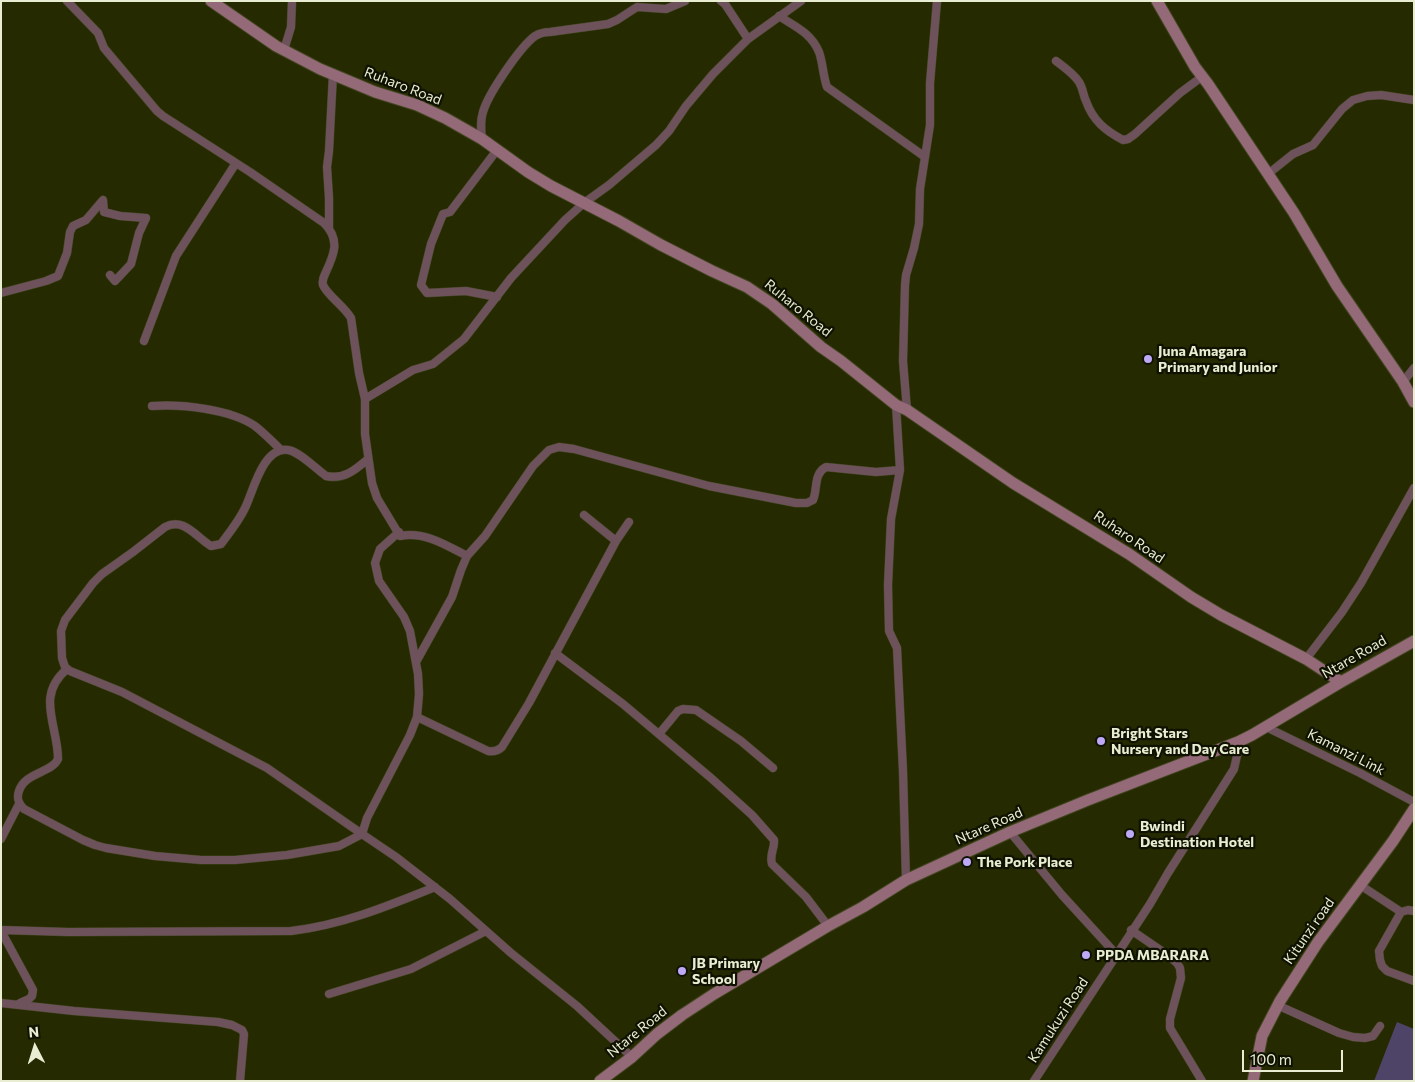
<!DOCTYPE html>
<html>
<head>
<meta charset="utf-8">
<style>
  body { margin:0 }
  #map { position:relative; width:1415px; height:1082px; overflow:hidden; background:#262a01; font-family:Commissioner,sans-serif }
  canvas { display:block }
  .frame { position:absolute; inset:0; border:2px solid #e9eed2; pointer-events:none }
  .north { position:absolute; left:10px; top:1022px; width:50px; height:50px; -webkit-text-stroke:4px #0f1200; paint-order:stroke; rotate:355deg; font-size:14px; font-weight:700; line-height:20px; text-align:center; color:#e9eed2 }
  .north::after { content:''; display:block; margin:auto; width:18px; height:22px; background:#e9eed2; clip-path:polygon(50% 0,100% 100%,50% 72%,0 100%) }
  .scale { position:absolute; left:1242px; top:1050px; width:101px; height:22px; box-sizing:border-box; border:2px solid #e9eed2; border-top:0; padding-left:6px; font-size:15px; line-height:18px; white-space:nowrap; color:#e9eed2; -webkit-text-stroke:4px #0f1200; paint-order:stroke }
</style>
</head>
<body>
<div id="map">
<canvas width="1415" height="1082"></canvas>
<div class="frame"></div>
<div class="north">N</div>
<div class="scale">100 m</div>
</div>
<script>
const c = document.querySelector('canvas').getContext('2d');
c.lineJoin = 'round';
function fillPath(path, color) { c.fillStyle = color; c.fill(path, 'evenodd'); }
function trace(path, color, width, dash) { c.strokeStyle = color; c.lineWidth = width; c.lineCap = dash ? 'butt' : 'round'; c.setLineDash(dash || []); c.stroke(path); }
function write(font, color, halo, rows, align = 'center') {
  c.font = font + ' Commissioner,sans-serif'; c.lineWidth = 4.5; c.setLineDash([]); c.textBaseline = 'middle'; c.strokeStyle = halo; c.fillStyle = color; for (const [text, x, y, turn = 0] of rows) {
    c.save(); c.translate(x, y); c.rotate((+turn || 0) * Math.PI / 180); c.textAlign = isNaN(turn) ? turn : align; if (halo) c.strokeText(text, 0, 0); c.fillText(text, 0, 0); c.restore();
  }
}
fillPath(new Path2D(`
  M1397 1022 1414 1029V1081H1374Z`), '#4e4468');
const street = new Path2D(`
  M67 1 98 33 104 48 109 54 157 111 163 116 250 172 324 223C341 240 334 255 325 274 323 278 322 281 323 285 327 295 344 306 351 318L359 373 365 399V434L372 483 377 498 400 536C424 531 446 545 467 556
  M721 1 725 4 748 39
  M779 16C796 27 811 33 819 52 823 63 823 76 827 87L925 157
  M284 50 291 27 292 1
  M1056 61C1064 67 1074 74 1079 82 1083 88 1083 95 1086 101 1093 121 1106 131 1123 140L1128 139 1135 134 1180 93 1203 76
  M482 139C481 130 480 121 483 112 488 94 520 47 535 36 540 33 545 32 550 32L608 24 617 20 637 7 666 9 685 1
  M1268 174 1293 154 1313 145 1342 109 1353 100 1367 96 1381 95 1414 100
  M329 228V198L327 167 329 151 333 74
  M1 293 46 281 58 276 67 253 70 232 73 226 86 220 103 200 104 212 120 216 146 218 139 233 131 264 115 281 110 275
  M497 297 466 291 427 293 421 285 431 244 443 214 450 212 497 150
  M144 341 176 256 236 163
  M1403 382 1414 368
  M365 399 413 370 433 364 464 339 511 278 565 220 584 203 609 185 656 145 669 131 686 106 713 74 748 39 801 1
  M896 405 900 470 891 519 888 585 889 631 897 648 903 771 906 880
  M152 406C182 404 230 409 255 426 264 433 273 442 281 450
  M907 410 903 361 905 285 906 275 914 248 919 224 920 189 930 125V83L937 1
  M584 515 616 541
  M399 532 380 549 375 563 379 581 404 617 410 631 418 674 419 694 417 717 410 735 367 818 362 834 396 857 450 899 511 953 577 1006 632 1057
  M555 653 623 704 711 778 752 815 774 840C775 848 769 855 772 864L806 897 828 926
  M1306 659 1342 612 1361 583 1414 488
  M416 662 452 597 461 570 467 556 485 536 533 466 549 450 559 447 574 449 709 486 796 503H807L813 500C818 489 813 474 826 467L876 472 900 470
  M67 669C35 696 58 725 58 759 52 773 25 772 19 791 16 799 19 804 24 809L83 840 95 845 106 848 155 856 201 860H235L287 855 339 846 362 834
  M417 717 488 751C494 752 498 751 502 747L529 703 616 541 629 522
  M1266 727 1360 773 1414 802
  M659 734 678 711 683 709 696 710 741 741 773 768
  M1010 832 1062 895 1116 954
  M362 834 267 768 122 692 70 671 65 667 62 658 61 631 65 620 93 583 102 574 133 552 165 527C184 517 196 537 211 546L221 544C229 533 239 521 245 508 253 492 263 446 288 450 300 452 315 468 326 476 344 480 355 470 368 459
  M1 839 19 804
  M1360 885 1401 912
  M1401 912 1379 951 1380 960 1382 966 1387 971 1414 981
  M1401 912 1408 910 1414 911
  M1 930 68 932 291 931C342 925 388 906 435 887
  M1131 930 1169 956 1177 963 1180 968 1181 978 1170 1019V1028L1202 1081
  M1 931 33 990 32 996 29 999 20 1003
  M329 994 411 969 486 931
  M1 1003 74 1011 218 1022 232 1025 242 1030 244 1034 240 1081
  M1277 1005 1339 1033 1353 1037 1365 1038 1373 1036 1380 1026
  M1034 1081 1150 904 1168 873 1234 769 1238 751V742`);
const secondary = new Path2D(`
  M211 1 276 46 320 69 375 92 417 105 445 118 482 139 528 172 551 186 619 221 661 245 712 271 747 287 772 304 821 347 841 361 896 405 907 410 1013 483 1129 554 1191 597 1221 615 1306 659 1341 682
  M1157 1 1195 67 1208 84 1294 213 1337 286 1403 382 1414 402
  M600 1081 632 1057 657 1034 682 1015 714 994 828 926 863 907 906 880 1010 832 1088 800 1238 742 1252 735 1341 682 1414 641
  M1253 1081 1262 1036 1280 1001 1318 942 1393 841 1414 809`);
trace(street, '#41451e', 9);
trace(secondary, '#41451e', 13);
trace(street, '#6d525c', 8);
trace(secondary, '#946a79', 11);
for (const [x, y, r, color] of [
  [1148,359,5,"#bda9f5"],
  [1101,741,5,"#bda9f5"],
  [1130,834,5,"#bda9f5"],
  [967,862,5,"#bda9f5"],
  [1086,955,5,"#bda9f5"],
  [682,971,5,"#bda9f5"]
]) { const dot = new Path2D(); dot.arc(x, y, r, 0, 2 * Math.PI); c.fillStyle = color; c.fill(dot); trace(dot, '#0f1200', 2); }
write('14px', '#e9eed2', '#0f1200', [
  ["Ruharo Road",403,86,21],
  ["Ruharo Road",798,308,39],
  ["Ruharo Road",1129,537,34],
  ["Ntare Road",1354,657,-30],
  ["Kamanzi Link",1346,752,27],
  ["Ntare Road",989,826,-24],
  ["Kitunzi road",1309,931,-55],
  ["Kamukuzi Road",1058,1020,-57],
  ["Ntare Road",637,1032,-39]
]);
write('bold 14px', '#e9eed2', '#0f1200', [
  ["Juna Amagara",1158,351],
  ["Primary and Junior",1158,367],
  ["Bright Stars",1111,733],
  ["Nursery and Day Care",1111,749],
  ["Bwindi",1140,826],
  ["Destination Hotel",1140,842],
  ["The Pork Place",977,862],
  ["PPDA MBARARA",1096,955],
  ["JB Primary",692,963],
  ["School",692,979]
], 'left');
</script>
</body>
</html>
